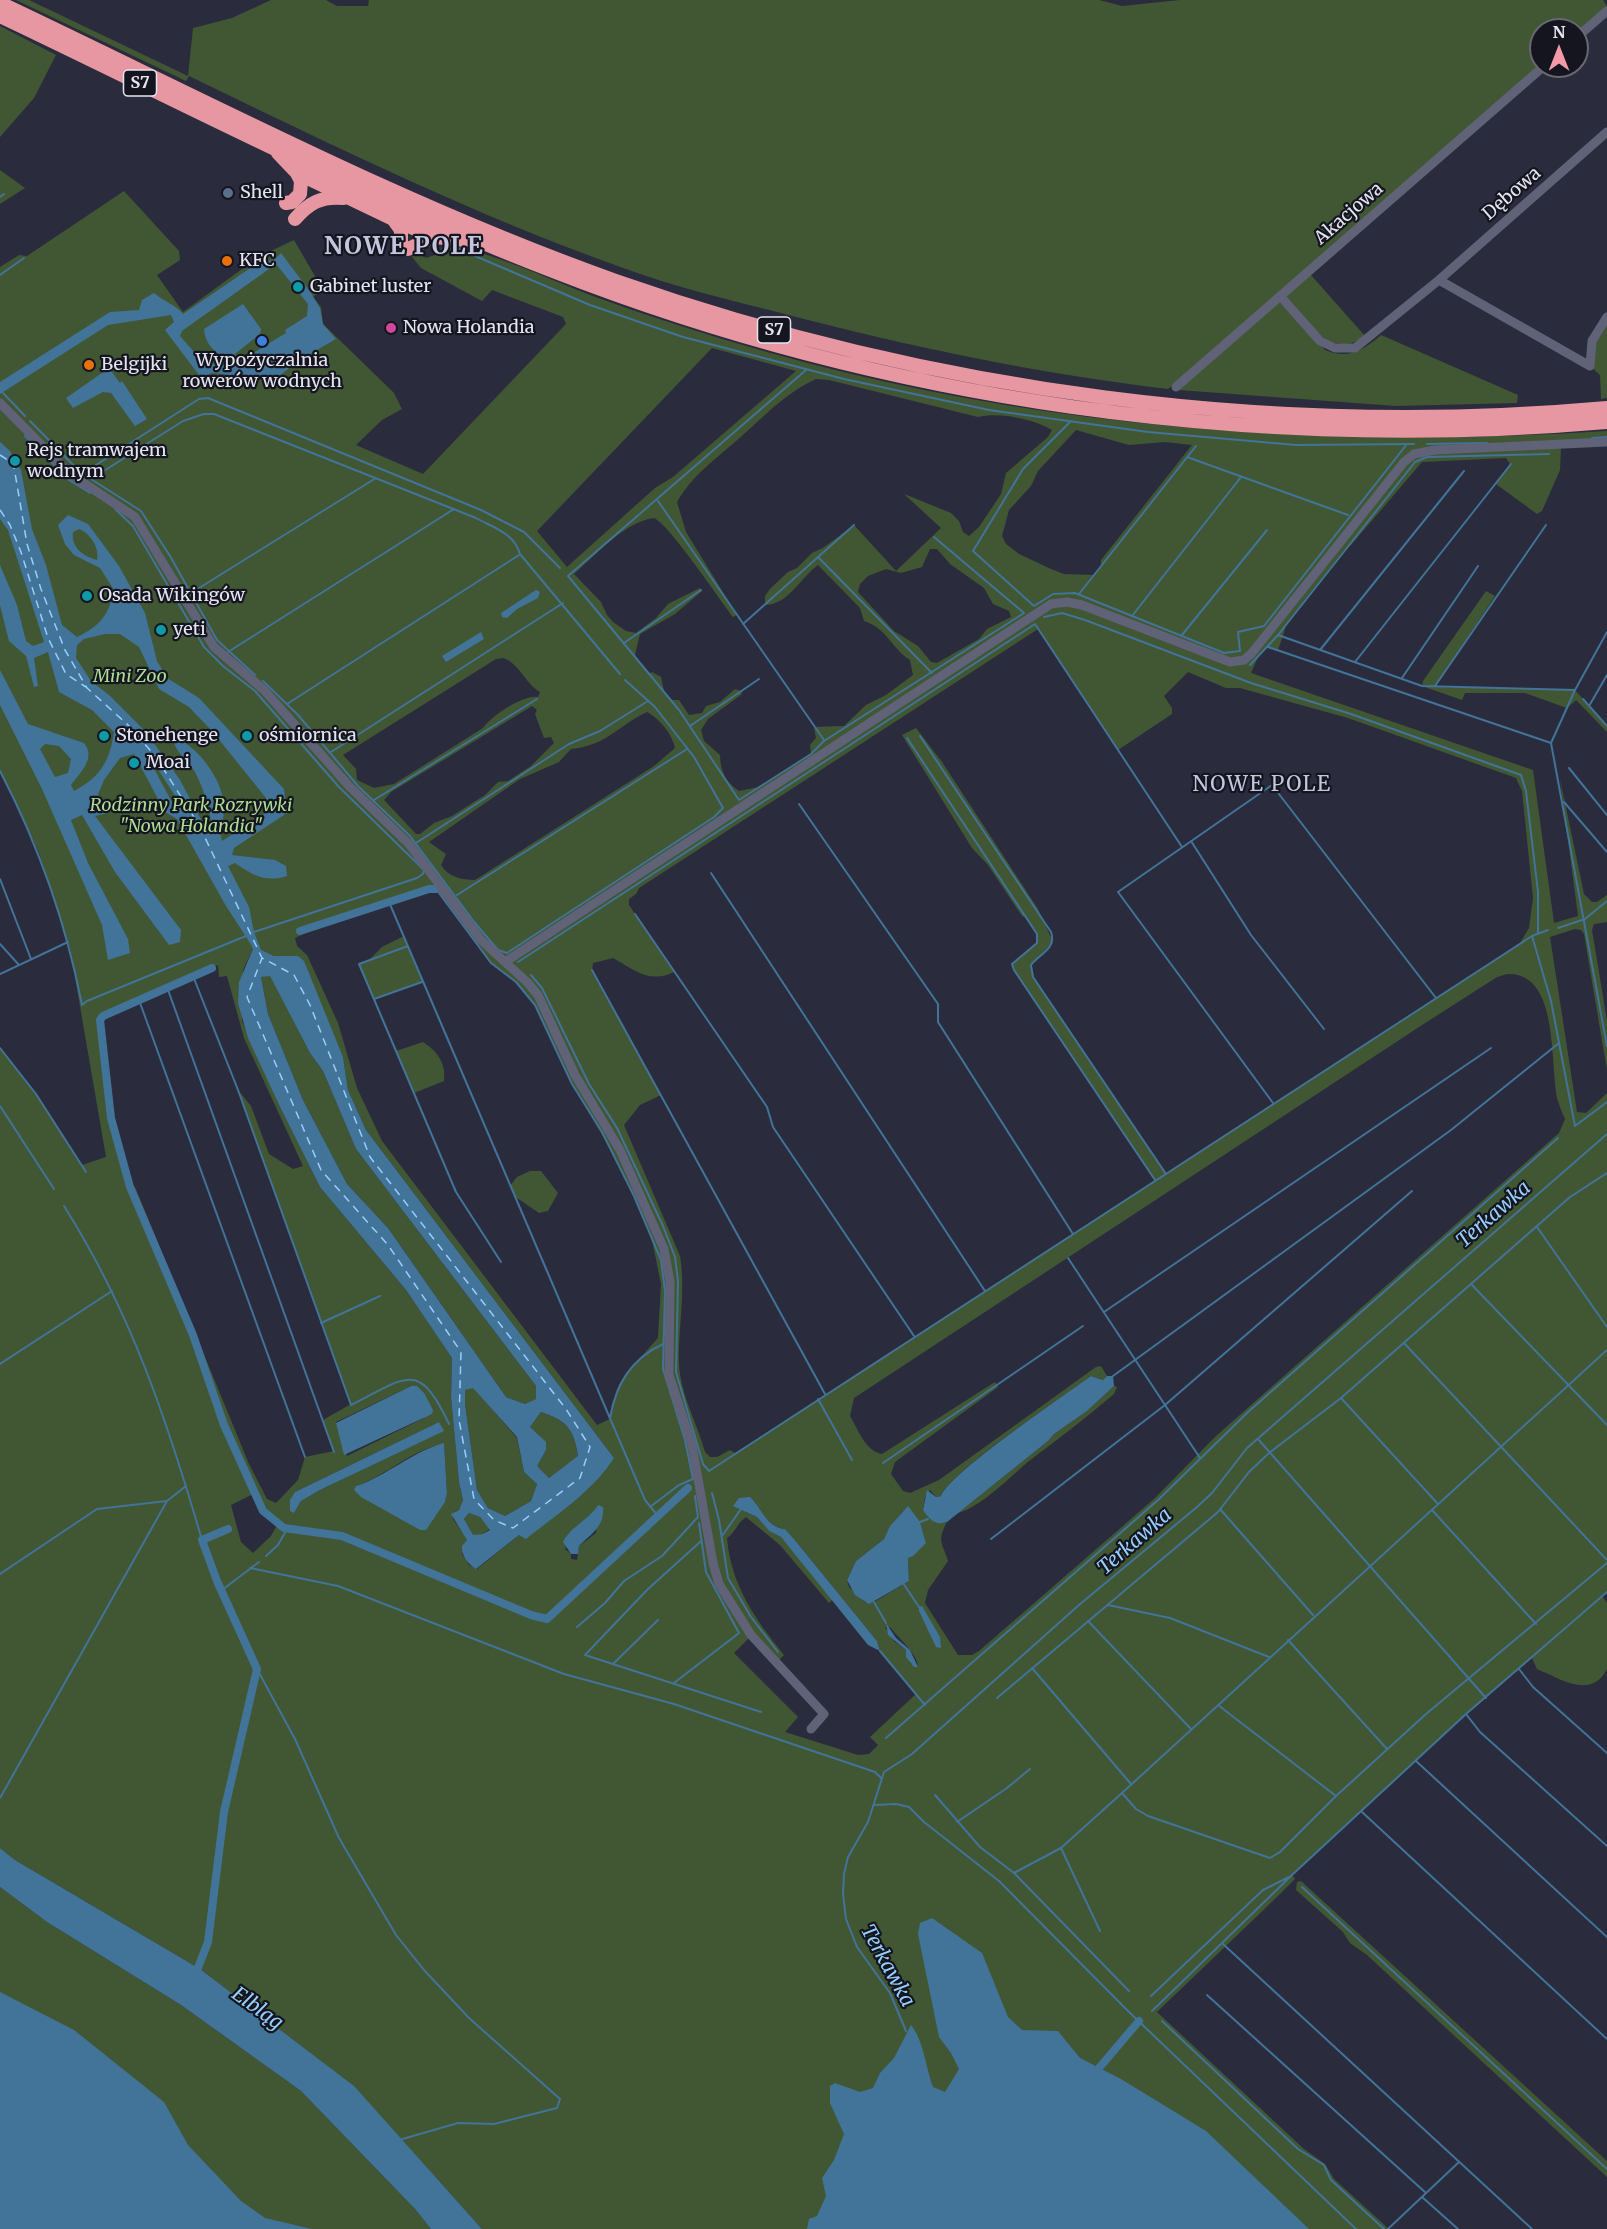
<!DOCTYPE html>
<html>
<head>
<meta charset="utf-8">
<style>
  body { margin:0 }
  #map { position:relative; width:1607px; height:2229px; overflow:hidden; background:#2a2c3e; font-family:Merriweather,serif }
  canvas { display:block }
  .north { position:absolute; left:1529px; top:18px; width:60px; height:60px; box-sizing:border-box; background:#14151e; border:2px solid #676873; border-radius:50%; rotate:0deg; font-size:16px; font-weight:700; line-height:24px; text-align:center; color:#e4e5f2 }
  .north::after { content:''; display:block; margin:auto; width:21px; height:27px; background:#f49aa7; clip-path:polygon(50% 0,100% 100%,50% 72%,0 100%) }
</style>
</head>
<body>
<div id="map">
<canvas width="1607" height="2229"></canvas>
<div class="north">N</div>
</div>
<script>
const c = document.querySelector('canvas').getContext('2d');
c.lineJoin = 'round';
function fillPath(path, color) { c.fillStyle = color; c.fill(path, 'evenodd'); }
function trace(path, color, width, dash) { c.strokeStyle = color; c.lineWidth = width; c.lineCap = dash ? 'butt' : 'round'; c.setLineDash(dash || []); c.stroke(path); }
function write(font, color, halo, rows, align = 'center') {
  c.font = font + ' Merriweather,serif'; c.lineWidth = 4.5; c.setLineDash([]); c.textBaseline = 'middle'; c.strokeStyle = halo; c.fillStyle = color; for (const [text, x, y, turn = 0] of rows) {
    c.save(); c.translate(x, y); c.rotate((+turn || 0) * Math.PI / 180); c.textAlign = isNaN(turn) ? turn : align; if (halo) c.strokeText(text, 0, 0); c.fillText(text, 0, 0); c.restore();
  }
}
fillPath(new Path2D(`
  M16 0H29L188 76 193 28 232 18 271 0H326L337 6H368L369 0H1099L1122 6 1180 0H1603L1607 6 1577 32 1541 30V63L1168 389C1036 373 910 347 781 313 729 300 676 287 626 269 476 216 332 145 189 76L186 81Z
  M0 26 56 55 34 98 0 137Z
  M0 170 25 188 0 204Z
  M124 191 179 251 180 260 157 275 183 312 260 256 294 240 323 290 313 297 321 307 323 324 394 393 402 409 382 420 356 445 423 474 566 324 563 317 492 290 482 301 421 268 412 257 417 253 426 258 438 254 444 243C495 254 542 276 590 295 648 316 707 335 767 352 1039 429 1325 449 1607 431V442L1561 446 1560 470 1542 511 1537 514 1496 484 1510 464 1506 458 1422 462 1351 545 1345 549 1287 623 1278 650 1267 647 1258 657 1251 673 1533 770 1554 923 1578 916 1560 779 1584 894 1592 902H1597L1607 895V922L1594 924 1592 930 1607 1021V1070L1584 934 1581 930 1575 929 1550 937 1577 1112 1586 1113 1607 1093V1592L1602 1596 1607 1603V1669C1591 1700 1561 1679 1537 1669L1532 1658 1466 1714 1292 1875 1295 1879 1278 1896 1157 2012 1304 2149 1325 2164 1334 2179 1389 2229H482L353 2086 200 1969 15 1860 0 1848V1048L36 1094 82 1165 106 1157 70 948 39 853 0 771V267L19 255 27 256ZM712 348 796 371 673 477 655 488 567 567 537 531ZM816 379 829 380 978 417C1000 412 1033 419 1052 430L1048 437 1006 473 1001 494 979 527 969 536 963 532 959 521 951 513 904 494 941 528 896 571 854 525 823 548 812 553 797 568 788 572 770 589 765 596V605C788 605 801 577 818 565L860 608 864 621C887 628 892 649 910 660L913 675 886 695 866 705 844 726 814 727 816 738 810 745 811 754 759 787 739 791C726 783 720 770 720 755L704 741 701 730 708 719 742 694 741 691 735 689 720 702 706 706 702 713 689 715 679 700H670L664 691 661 677 652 672 649 674 635 655 640 634 675 614 702 591 700 588 668 604 656 618 636 633 626 631 613 622 607 615 601 602 574 574C596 555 624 522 654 518 669 524 719 599 733 617L737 615 686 532 677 502C692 476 713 461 735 442 762 419 783 394 816 379ZM1076 430 1129 445 1165 442 1192 445 1101 560V566L1094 575 1064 574 1051 569 1019 554 1006 544 1002 536 1009 510 1031 486 1038 471ZM930 549H937L950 564 984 588 993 604 1009 611 1011 617 987 629 979 639 937 663 931 662 918 646 894 631 858 592 860 584 868 576 886 569 901 573 922 567ZM1038 629 1118 750 1172 714V708L1164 696 1188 672 1226 688H1240L1348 718 1516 778 1522 791 1533 898 1529 928 1520 943 1166 1173 1033 977 1031 965 1053 942 1038 909 942 762 916 728 902 735 972 848 988 865 1022 916 1027 918 1037 934V943L1012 964 1014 970 1155 1180 735 1453 730 1450 717 1457H710L705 1452C697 1423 680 1393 679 1363 678 1327 686 1292 680 1256L624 1125 640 1105 661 1095 592 970 593 963 613 958C634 970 650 984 674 972L629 905V899L636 894 639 888ZM503 658C519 663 525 683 540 692L538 697C522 695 492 716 483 728L394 784 374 788 357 780 356 769 343 755 496 659ZM532 706 537 710 535 714 544 738 551 737 554 743 531 766 508 781 498 782 485 795 452 816 434 823 420 834H416L384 800 391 792ZM647 712C660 719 672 734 675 748L654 766 475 880C462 880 448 877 441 865L446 854 429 842 520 779 559 762 571 749C606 746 619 725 647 712ZM429 889H436L490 963 516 982 535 1004 572 1084 619 1164 652 1240 661 1284 658 1338 624 1376 617 1389 610 1419 597 1425 382 1141 357 1088 338 1023 307 955 297 946 295 938 310 931 311 928ZM253 949 274 956H298L343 1057 348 1090 366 1130 614 1458 477 1569 469 1565 462 1554 468 1540 453 1519 454 1512 459 1510 463 1500 459 1482 451 1398 452 1358 406 1290 320 1187 280 1107 242 1021 243 970ZM218 965 219 977 227 976 244 1038 303 1166 293 1169 269 1154 251 1106 238 1090 351 1404 323 1420 334 1451 305 1457 298 1480 276 1503 267 1499 249 1464 135 1187H130L111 1118 100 1020 103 1016ZM1507 974C1561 972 1549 1067 1558 1101 1560 1107 1562 1113 1565 1119L1559 1133 1216 1436 1155 1498 979 1651 972 1655H958L925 1603 928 1590 948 1561C943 1543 936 1542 947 1522L943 1523 923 1510 925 1497 930 1490 936 1497 941 1496C947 1474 1066 1394 1091 1376L1104 1380 1107 1376 1101 1366 1096 1367 939 1480 910 1493 903 1491 891 1474 895 1462 998 1387 995 1382 882 1454C865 1451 858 1429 850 1416L854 1398 1419 1027 1497 977ZM411 1386H417L424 1418 347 1456 336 1422ZM439 1422 443 1431 320 1490 301 1501 294 1513 295 1492ZM444 1444 447 1493 445 1502 356 1486C386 1476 412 1449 444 1444ZM255 1493 263 1511 277 1525 271 1536 253 1553 241 1542 231 1505ZM755 1502C762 1514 770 1527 785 1529L794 1539 877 1641 880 1651 916 1694 870 1737 878 1745 869 1754 858 1755 785 1732 798 1717 734 1653 751 1636 776 1663 784 1655C755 1619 731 1585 727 1538 735 1533 737 1523 746 1517L780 1545 829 1603 833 1599 781 1537 769 1531 757 1517 734 1506ZM598 1505 596 1533 579 1546 577 1560 571 1559V1554L565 1549 575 1528 594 1512ZM903 1511 920 1522 926 1543 908 1558 909 1581 874 1602H865L849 1587 847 1580 856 1561 884 1539 890 1527ZM885 1627H890C898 1638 918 1654 918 1667L911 1664 906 1650 894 1641Z
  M1310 274 1365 336C1332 361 1304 321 1285 296Z
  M1279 302 1325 350C1348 360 1364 350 1381 335L1518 395 1517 403 1396 406 1179 390Z
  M1607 325V398L1601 399 1600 375 1590 366 1596 342Z
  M1486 591 1495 596 1435 687 1575 690 1607 726V732L1576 700 1567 708 1525 693H1465L1462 700 1422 686 1423 681Z
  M404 936 423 982 374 999 359 964 369 960 382 947Z
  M270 975 310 1053 323 1071 356 1149 536 1386 537 1399 525 1404 506 1397 388 1228 347 1184 303 1100 268 1014 261 977Z
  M423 1042C438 1052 446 1063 444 1081L414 1093 396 1051Z
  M530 1171H541L558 1193 548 1211 539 1213 514 1196 510 1186 517 1177Z
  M1114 1386 1117 1387 1114 1394C1086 1418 1058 1439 1029 1461 1010 1477 981 1507 958 1513L1048 1441 1054 1434 1087 1411Z
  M473 1387 517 1438 524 1472 537 1484 531 1501 505 1516 488 1508 477 1490 465 1404V1390Z
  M541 1412C568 1422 574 1429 578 1457L549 1478 536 1466 546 1450 530 1427Z
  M469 1513 480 1517 490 1529 483 1534 473 1536 464 1519Z
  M1301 1881 1607 2161V2177L1367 1955 1350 1943 1343 1932 1296 1890 1297 1882Z
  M0 1887 47 1922 181 2005 301 2091 415 2209 431 2229H0Z`), '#415733');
fillPath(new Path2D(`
  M281 253 311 293 320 308 323 324 336 339 303 358 268 384 259 377 254 383 240 372 229 380 225 378V374L211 373 202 379 165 330 174 322 171 315 108 325 0 394V382L110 312 139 310 142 300 154 293C163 301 176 305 183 314L259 262 274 260ZM276 264 308 304 307 316 285 330 286 333 240 361 235 354 260 334 261 329 243 304 204 329C205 345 219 360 234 355L238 362 231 366 203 362 180 336 182 331Z
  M109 368 120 383 122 381 147 419 135 426 111 393 103 392 73 408 66 398Z
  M0 442 10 451 21 470 32 529 46 565 62 625 77 637C100 626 109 615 114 590L100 568 74 555 65 544 58 525 68 515 88 524 119 566 145 613 157 661 167 678 199 698 284 789 287 813 234 848 232 855 275 860 286 866 287 876C265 883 253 875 235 863L228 866 249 907 254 932 261 950 274 956H298L304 961 343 1057 348 1090 366 1130 614 1458C593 1491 556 1515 526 1539L519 1535 476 1569C468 1564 461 1556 462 1546L467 1540 451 1514 459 1510 463 1500 459 1482 451 1398 452 1358 406 1290 320 1187 280 1107 248 1038 238 1003 239 982 253 949 250 943 226 906 177 819 165 812 134 754 120 758 104 780 94 804 108 813 95 816 181 930 180 942 169 945 115 872 82 815 71 820 88 863 128 939 130 953 108 960 102 925 42 789 0 705V670L28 724 84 743C96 758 81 772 71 785L74 791C101 777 110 760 114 732L92 710 59 692 48 652 34 658 38 686 34 687 26 656 9 641 0 605V565L17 605 26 641 33 646 44 642 8 530 0 519ZM79 529C90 533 100 548 97 560 83 556 71 548 73 532ZM105 634H120L139 647 159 689 189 707 212 731 266 798 267 812 222 841C218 829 226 816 224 804 221 777 198 747 173 736 173 751 188 760 195 772 203 788 211 809 211 827L204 825 180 780 146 732 109 695 91 681 76 658 77 645 84 639ZM45 744 59 746 71 759 68 773 55 777 40 749ZM152 760 179 802 177 805 173 804 151 763ZM270 976 310 1053 323 1071 356 1149 536 1386V1399L525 1404 506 1397 388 1228 347 1184 303 1100 268 1014 261 977ZM473 1388 517 1437 524 1472 537 1484 531 1501 505 1516 488 1508 477 1490 465 1404V1390ZM541 1412C568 1421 574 1430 578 1456L549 1478 537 1466 546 1450V1442L530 1427ZM469 1513 480 1517 490 1530 483 1534 473 1535 464 1519Z
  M536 590 540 592 538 598 517 609 507 618 502 617 501 613Z
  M481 632 484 639 446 662 442 656Z
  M1091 1376 1103 1380 1107 1376H1113L1114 1386 1087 1411 1054 1434 1048 1441 947 1522C935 1526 929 1519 923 1510L927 1490 936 1497 941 1496C948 1474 1066 1394 1091 1376Z
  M411 1386H417L424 1393 433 1410 432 1414 344 1455 336 1423Z
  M439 1422 444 1431 320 1490 301 1501 294 1513 290 1511V1500L295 1492Z
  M444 1443 447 1493 445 1502 426 1530H420L361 1497 354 1490 356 1486C387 1476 411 1452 444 1443Z
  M750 1497C762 1508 766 1527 785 1529L794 1539 877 1641 880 1651 868 1645 781 1537 769 1531 757 1517 733 1506 739 1498Z
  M598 1505 603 1507C605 1526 591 1534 579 1546L578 1554H571L563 1542C571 1526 589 1520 598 1505Z
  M908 1506 920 1522 926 1543 913 1556 908 1558 909 1581 869 1604 855 1595 847 1580 856 1561 884 1539 890 1526Z
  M922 1606 940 1637 941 1648 936 1647 919 1611V1607Z
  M886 1623 896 1638 910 1650 918 1667H914L906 1657V1650L888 1635Z
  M0 1848 15 1860 200 1969 354 2086 482 2229H431L415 2209 301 2091 181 2005 47 1922 0 1887Z
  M932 1918 982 1953 1008 2017 1022 2030 1058 2031 1080 2058 1121 2079 1206 2131 1309 2229H807L809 2219 817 2216 826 2196 822 2178 834 2160 844 2134 830 2103V2086L835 2083 860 2092 873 2088 880 2073 894 2058 911 2025C923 2039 926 2068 933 2087L945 2092 959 2069 951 2053 939 2037 918 1934 920 1923Z
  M0 1992 74 2030 164 2102 188 2145 241 2201 265 2218 312 2229H0Z`), '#427399');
trace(new Path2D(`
  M0 197 4 194
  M447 244 590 305 683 337 844 379 989 410 1148 432 1296 445 1414 444
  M0 275 24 258
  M806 370 568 576 679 710 739 800 811 754 824 741 1024 613 934 537
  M3 393 25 416
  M30 421 82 474 199 399 208 398 481 510 524 532 560 568
  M1070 422 1023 469 973 551 1034 606 1053 594 1075 593 1224 653 1240 651 1238 632 1264 626 1407 444
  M25 436 69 480 90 493
  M1592 438 1607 437
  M1427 444 1487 443
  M1187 457 1348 515
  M658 501 824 740
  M115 509 133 526 204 647 223 666 255 691 339 787 424 870 423 874 417 878 254 932
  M818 557 932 673
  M191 593 376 478
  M1079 594 1196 446
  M1132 616 1241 477
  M1044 617 1062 613 1085 620 1251 683 1351 714 1521 775 1526 791 1538 892V933
  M743 624 854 525
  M1182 635 1267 530
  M1278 635 1422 686 1575 690
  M624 643 701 590
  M1268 647 1551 743 1575 690 1607 632
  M1320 650 1464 471
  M228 652 454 509
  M1355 662 1511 464
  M1250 665 1278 635 1415 462 1427 457 1549 454
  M255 675 217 640 170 556 141 511 91 479 183 421 204 414H214L476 518C494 528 514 533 520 554L620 674
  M1402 678 1478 566
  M263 681 298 715 358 786 410 836 475 923 498 950 507 953 714 817 723 808 694 757 655 707 625 680
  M1435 686 1546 525
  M1583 699 1607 726
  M287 704 519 555
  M1589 706 1607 675
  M690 726 759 679
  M920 736 1051 932C1057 949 1039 954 1031 965L1033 977 1166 1174
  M907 738 1037 934V943L1012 964 1014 970 1155 1180
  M1551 743 1607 1046
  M331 752 563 603
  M1569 768 1607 815
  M0 771C39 846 66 923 82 1005L87 1001 246 936
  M374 800 537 699
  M1564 802 1607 852
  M799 804 938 1004V1022L1073 1234
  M1191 841 1251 935 1324 1029
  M416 843 569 744 600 731 648 701
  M711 873 985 1291
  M0 879 31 959
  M436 889 491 963 516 982 535 1005 572 1084 602 1132 634 1196 661 1260 665 1291 663 1369 685 1440 693 1479 679 1485 650 1507
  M457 895 687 749
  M389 902 645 1500 658 1516
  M635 914 767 1107 773 1127 914 1336
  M1558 928 1585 919 1607 901
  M1532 936 1551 1001 1575 1126 1607 1102
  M0 944 19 965
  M408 946 359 964 456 1192 501 1262
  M518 962 1035 624 1182 847
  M592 970 825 1394
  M0 974 68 942
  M531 975 542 988 589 1084 617 1128 663 1226 675 1257 678 1281 676 1372 703 1464 709 1471 1532 936 1548 930
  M193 976 238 1090 351 1405C406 1378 418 1358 449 1424
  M167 987 334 1452
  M374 999 422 982
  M139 1000 305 1457
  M0 1048 36 1094 86 1172
  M1273 1103 1118 892 1272 785 1436 998
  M0 1106 54 1189
  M64 1206C131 1312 167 1420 202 1540
  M1537 1227 1607 1327
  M1068 1258 1200 1458
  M1471 1284 1607 1425
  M1104 1312 1491 1048
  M321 1323 380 1296
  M1404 1343 1607 1560
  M1607 1350 1122 1793 1136 1809 1148 1816 1270 1858 1280 1852 1336 1796 1426 1714 1607 1563
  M0 1364 112 1291
  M1113 1376 1451 1130 1559 1043
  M1341 1398 1438 1504
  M818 1399 852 1460
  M610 1418C616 1384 631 1359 663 1344
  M1258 1439 1486 1698
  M883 1463 1083 1326
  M712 1493 719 1520 728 1578 751 1617 778 1652
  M1220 1509 1313 1615
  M1432 1510 1536 1624
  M920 1522 928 1519
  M722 1536 741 1509
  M991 1539 1165 1405 1412 1191
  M700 1542 647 1590 585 1655 761 1712
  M266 1556 278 1545 287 1529
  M250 1568 338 1586 564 1674 674 1704 875 1772 881 1778
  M0 1574 97 1509 167 1501
  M903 1583 919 1607
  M222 1590 259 1562
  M874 1602 886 1623
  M1108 1605 1170 1618 1269 1657
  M1088 1621 1191 1729
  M577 1627 605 1603 624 1581 662 1556 698 1517 695 1496
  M1288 1640 1387 1749
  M880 1651 925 1705
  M613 1664 658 1620
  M1032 1668 1131 1784
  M257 1669 295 1739 339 1838 396 1935 424 1970 469 2018 560 2099 557 2108 494 2124 458 2123 399 2140
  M1519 1669 1533 1687 1607 1753
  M674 1683 739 1633 706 1572 699 1523
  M997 1698 1218 1512 1249 1472 1269 1453 1341 1398 1570 1197 1607 1173
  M1218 1705 1336 1796
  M1466 1714 1480 1732 1607 1846
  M886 1738 1158 1500 1248 1412 1558 1138
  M1416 1761 1607 1937
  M935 1795 980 1847 1014 1873 1129 1991
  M0 1798 167 1501 186 1486
  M874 1805 896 1804 909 1807 924 1822 999 1881 1128 2011 1356 2229
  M1362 1812 1607 2039
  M957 1822 1007 1788 1030 1769
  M1061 1848 1100 1931
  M1014 1873 1061 1848 1122 1793
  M1302 1887 1607 2169
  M1223 1944 1532 2229
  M1207 1995 1426 2193
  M1151 1996 1263 1890 1289 1877
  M1152 2011 1292 1875 1466 1714 1607 1592
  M1162 2021 1298 2149 1324 2165 1331 2180 1384 2229
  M906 2031 890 1993 857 1947 846 1919 843 1894 844 1874 848 1857 868 1822 884 1772 912 1754 1079 1605 1197 1507 1212 1493 1247 1448 1607 1134
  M1422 2197 1458 2229
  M1388 2229 1459 2162`), '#427399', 2);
trace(new Path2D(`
  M300 931 429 889H436
  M212 968 103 1016 100 1020 111 1118 130 1187 193 1335 224 1425 263 1511 284 1528 342 1536 531 1615 547 1619 688 1488
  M194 1978 208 1942 224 1812 257 1669 217 1581 202 1540 228 1529
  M1099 2068 1139 2021`), '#427399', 8);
trace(new Path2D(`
  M0 455 11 462
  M13 461 27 544 41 589 65 650 87 688 128 725 156 757 200 827 262 958 294 975 310 1005 370 1157 566 1409 590 1447 580 1478 513 1528 494 1520 474 1499 459 1420 461 1352 388 1245 321 1170 247 997 262 958
  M0 510 10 525 21 552 48 638 66 674 86 687`), '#96cffe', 1.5, [8, 6]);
trace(new Path2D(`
  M1577 37 1607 11
  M1439 280 1590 366 1592 341 1607 317
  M1280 296 1320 341 1335 348H1355L1439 280 1607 132
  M1176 387 1544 66
  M0 403 70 474 135 517 214 647 264 690 349 786 409 844 481 940 528 983 538 995 575 1075 620 1150 664 1249 670 1282 669 1375 692 1445 713 1563 719 1584 751 1635 824 1714 811 1729
  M505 962 1051 604 1067 602 1082 605 1230 662 1244 660 1251 654 1404 462 1414 454 1435 450 1607 442`), '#606277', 9);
trace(new Path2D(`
  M0 3C203 99 404 206 616 281 932 392 1274 438 1607 408
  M0 16C183 103 364 198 553 271 885 401 1252 453 1607 422
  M278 153 297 173 393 219 401 230V243
  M286 203 292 202 300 194 301 181 297 173
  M295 219C309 203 321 196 343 198
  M395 220 434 237
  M408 249 434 237 466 240`), '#e797a1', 14);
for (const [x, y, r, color] of [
  [228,193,6,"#5c6f8a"],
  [227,261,6,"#e8710a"],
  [298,287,6,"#0f9aa8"],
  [391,328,6,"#d1479c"],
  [262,341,6,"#3f7fe0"],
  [89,365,6,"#e8710a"],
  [15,461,6,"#0f9aa8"],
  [87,596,6,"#0f9aa8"],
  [161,630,6,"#0f9aa8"],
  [104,736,6,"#0f9aa8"],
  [247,736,6,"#0f9aa8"],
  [134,763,6,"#0f9aa8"]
]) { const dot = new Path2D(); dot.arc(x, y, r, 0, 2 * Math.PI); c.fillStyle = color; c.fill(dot); trace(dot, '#14151e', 2); }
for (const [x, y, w] of [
  [140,83,33],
  [774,330,33]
]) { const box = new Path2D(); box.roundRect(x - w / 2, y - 13, w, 26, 4.5); c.fillStyle = '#14151e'; c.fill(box); trace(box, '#e4e5f2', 1.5); }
write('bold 16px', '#e4e5f2', null, [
  ["S7",140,83],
  ["S7",774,330]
]);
write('18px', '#e4e5f2', '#14151e', [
  ["Shell",240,193],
  ["KFC",239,261],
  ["Gabinet luster",310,287],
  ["Nowa Holandia",403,328],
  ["Wypożyczalnia",262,361,"center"],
  ["rowerów wodnych",262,382,"center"],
  ["Belgijki",101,365],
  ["Rejs tramwajem",27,451],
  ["wodnym",27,472],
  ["Osada Wikingów",99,596],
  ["yeti",173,630],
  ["Stonehenge",116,736],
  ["ośmiornica",259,736],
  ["Moai",146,763]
], 'left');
write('18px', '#e4e5f2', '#14151e', [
  ["Dębowa",1512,194,-41],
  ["Akacjowa",1349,214,-41]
]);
write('italic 18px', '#addd92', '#14151e', [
  ["Mini Zoo",130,677],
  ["Rodzinny Park Rozrywki",191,806],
  ["\"Nowa Holandia\"",191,827]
]);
write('italic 20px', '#96cffe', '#14151e', [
  ["Terkawka",1494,1215,-41],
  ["Terkawka",1135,1542,-41],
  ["Terkawka",887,1966,61],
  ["Elbląg",257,2009,36]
]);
c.letterSpacing = '1.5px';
write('21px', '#c3c6de', '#14151e', [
  ["NOWE POLE",1262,785]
]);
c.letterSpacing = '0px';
c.letterSpacing = '1.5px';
write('bold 24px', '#c3c6de', '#14151e', [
  ["NOWE POLE",404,247]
]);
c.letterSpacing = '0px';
</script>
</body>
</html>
